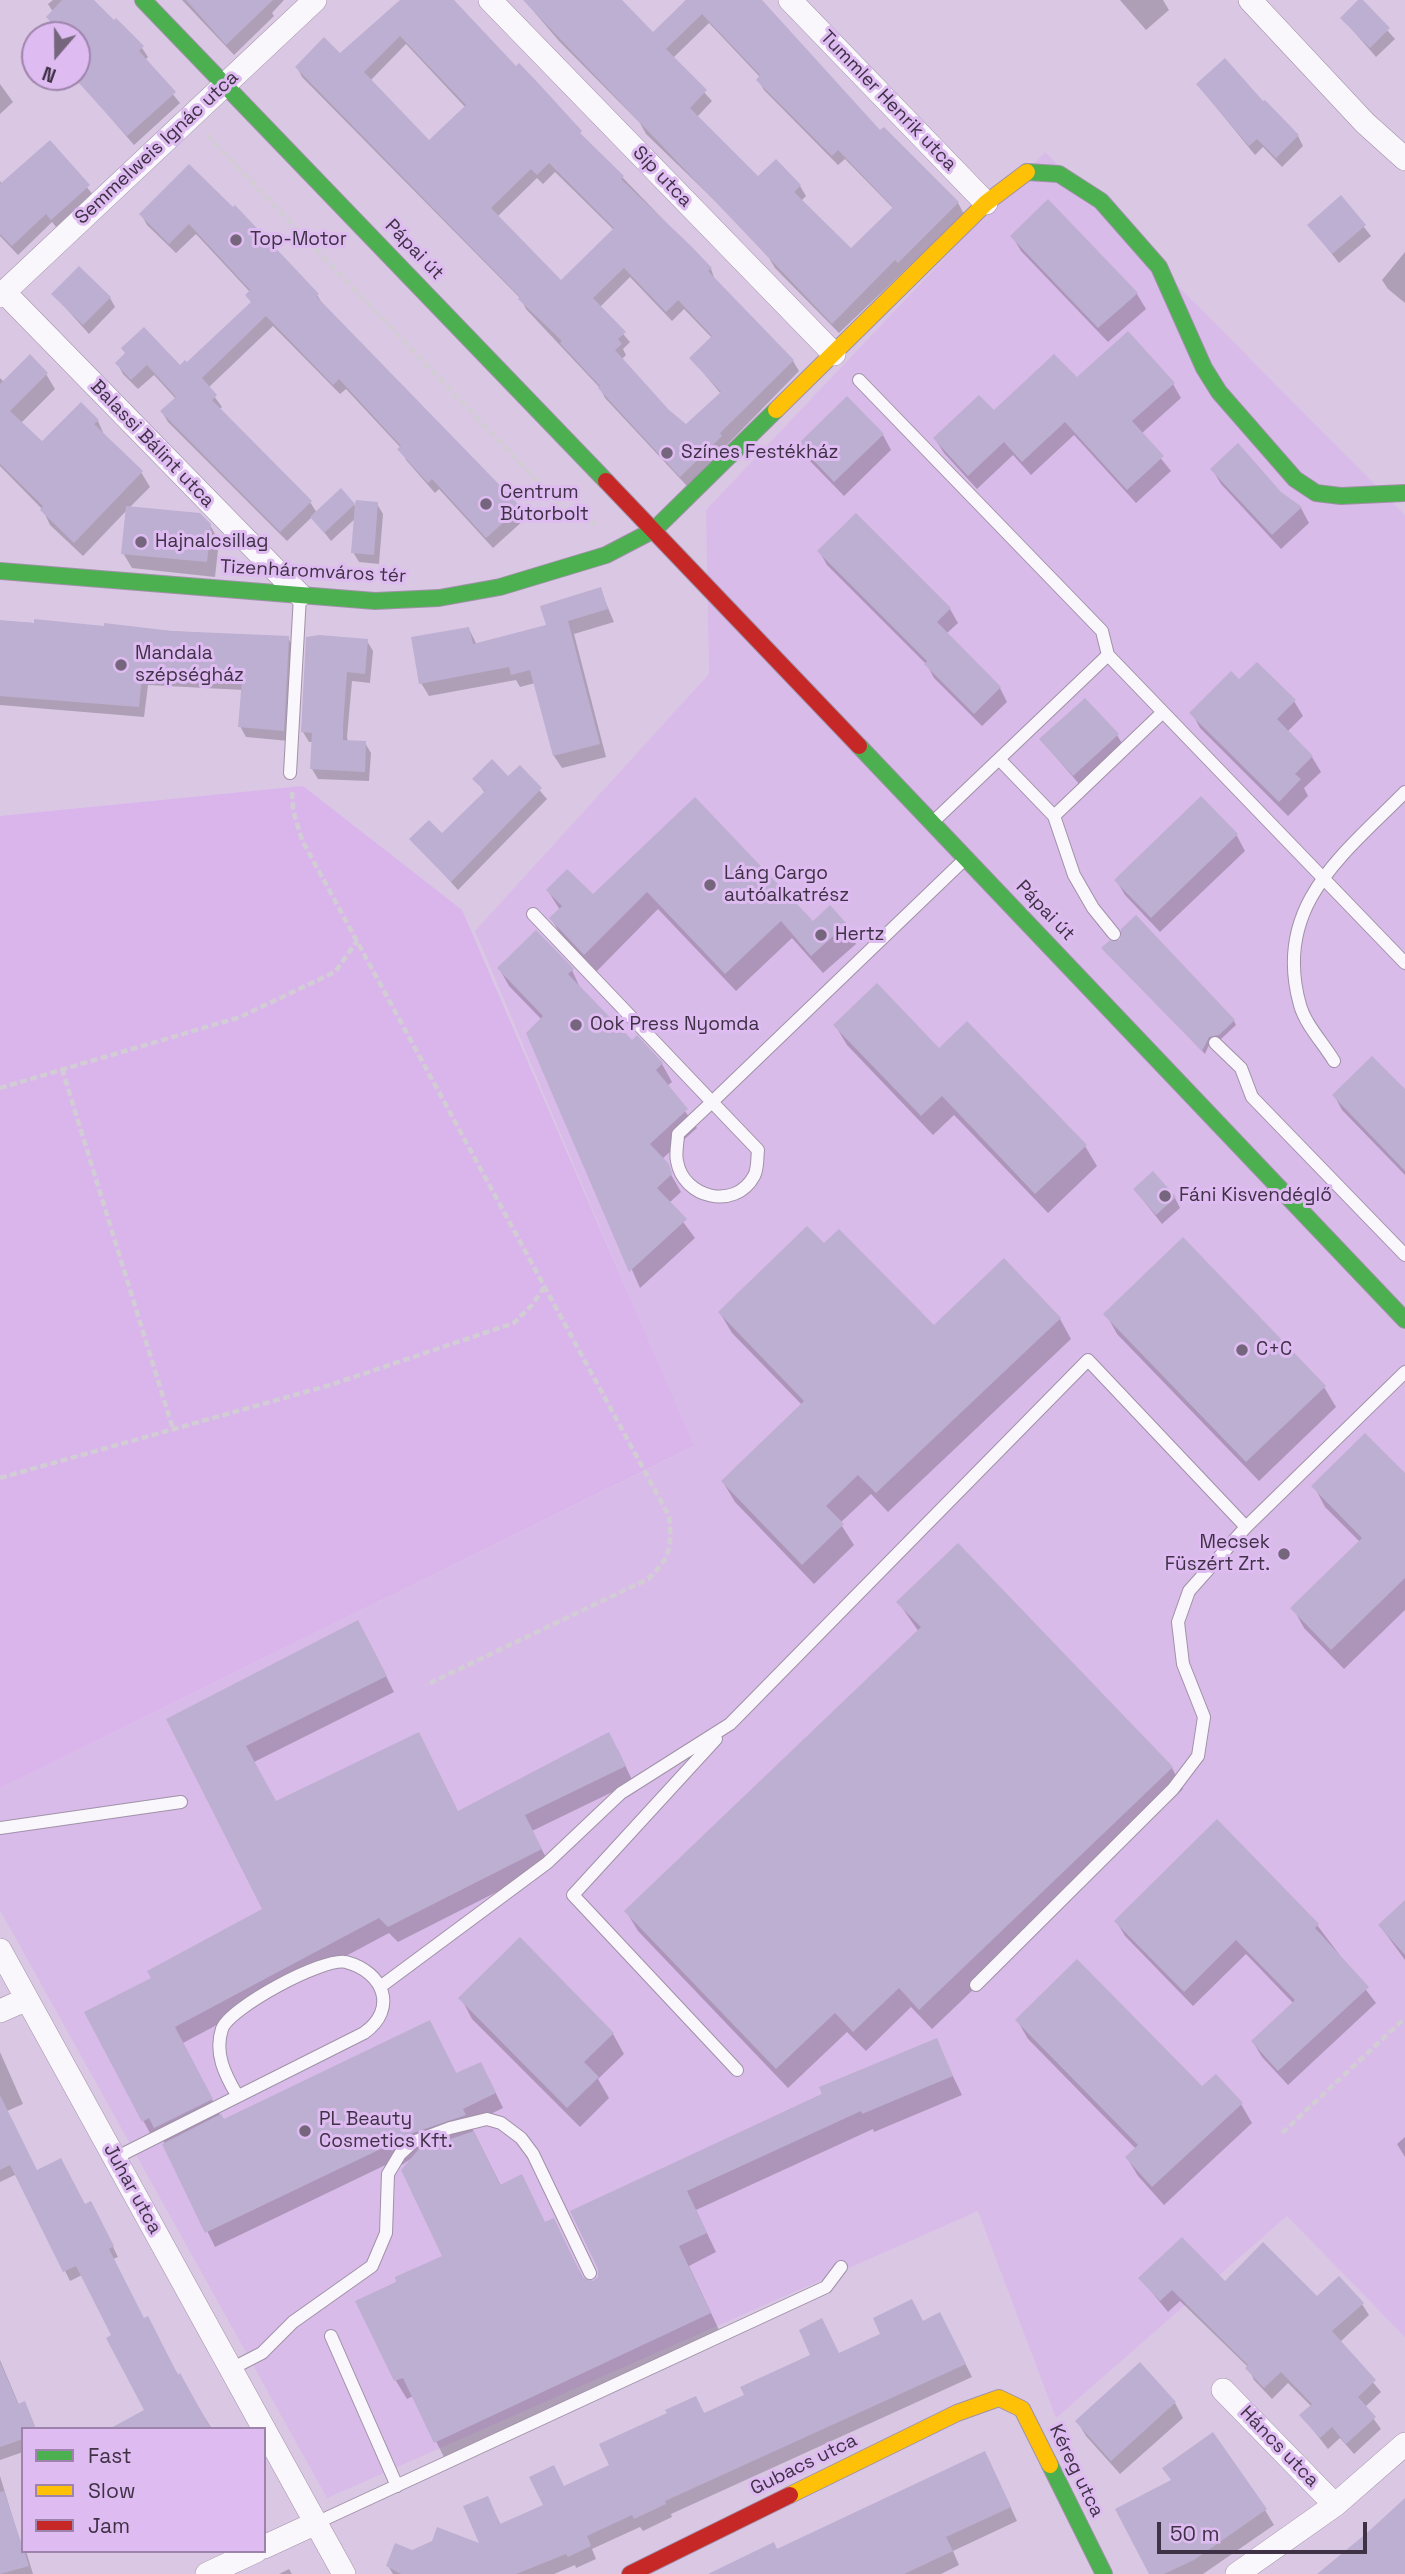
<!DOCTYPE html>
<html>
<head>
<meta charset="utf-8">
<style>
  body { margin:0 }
  #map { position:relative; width:1405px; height:2574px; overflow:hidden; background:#dac7e4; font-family:"Space Grotesk",sans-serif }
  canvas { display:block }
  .legend { position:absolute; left:21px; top:2427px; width:245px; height:126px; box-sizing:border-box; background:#debbf0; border:2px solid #9e84ac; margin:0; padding:9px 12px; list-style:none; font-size:21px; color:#3f3146 }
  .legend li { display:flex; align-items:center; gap:14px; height:35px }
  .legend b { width:35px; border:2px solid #9e84ac }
  .north { position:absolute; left:21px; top:21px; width:70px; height:70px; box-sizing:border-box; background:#debbf0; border:2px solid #9e84ac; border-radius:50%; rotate:200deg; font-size:19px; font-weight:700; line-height:28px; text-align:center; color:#3f3146 }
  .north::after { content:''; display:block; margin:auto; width:24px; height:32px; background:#75667d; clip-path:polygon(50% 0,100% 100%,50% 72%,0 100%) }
  .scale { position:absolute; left:1157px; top:2522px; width:210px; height:32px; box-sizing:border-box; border:4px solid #3f3146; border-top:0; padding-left:9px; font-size:21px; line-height:24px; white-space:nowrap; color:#3f3146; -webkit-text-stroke:5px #debbf0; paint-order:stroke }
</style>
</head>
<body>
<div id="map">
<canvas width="1405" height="2574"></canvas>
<ul class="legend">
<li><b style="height:9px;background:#4caf50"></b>Fast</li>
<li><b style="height:9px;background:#ffc107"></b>Slow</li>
<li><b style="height:9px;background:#c62828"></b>Jam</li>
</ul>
<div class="north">N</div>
<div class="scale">50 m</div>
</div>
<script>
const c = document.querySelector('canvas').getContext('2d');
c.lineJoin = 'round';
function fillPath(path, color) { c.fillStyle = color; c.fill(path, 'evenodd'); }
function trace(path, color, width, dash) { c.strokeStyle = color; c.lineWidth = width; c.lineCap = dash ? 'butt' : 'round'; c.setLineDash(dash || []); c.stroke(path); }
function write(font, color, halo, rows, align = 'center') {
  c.font = font + ' "Space Grotesk",sans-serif'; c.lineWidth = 6; c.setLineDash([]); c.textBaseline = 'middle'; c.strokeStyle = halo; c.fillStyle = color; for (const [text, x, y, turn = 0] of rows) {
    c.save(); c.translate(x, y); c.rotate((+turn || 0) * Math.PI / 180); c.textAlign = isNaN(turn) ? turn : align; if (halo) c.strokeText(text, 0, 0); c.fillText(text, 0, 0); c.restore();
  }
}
fillPath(new Path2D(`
  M1045 152 1405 515V2337L1287 2216 1056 2418 978 2211 327 2498 0 1910V1788L693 1447 475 931 709 674 706 510Z`), '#d9bbe9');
fillPath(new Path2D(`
  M303 786 462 910 694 1446 0 1788V816Z`), '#d9b5ec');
fillPath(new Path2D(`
  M53 0H92L142 48 148 57 145 60 180 103 134 145 76 78 81 74 77 35H61L53 27 48 17 53 12 48 4Z
  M182 0H284L272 13 274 16 234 55Z
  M401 0H451L711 269 715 280 793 361 799 371 687 486 605 398 600 388 526 309 521 299 302 77 297 67 340 56ZM406 44 466 108 429 142 370 81ZM555 172 614 230 560 283 497 217 537 178 543 184ZM630 277 672 321 684 309 712 338 691 358 721 394 687 427 668 411 621 360 626 355 623 349 630 342 600 307Z
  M524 0H618L653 34 686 0H759L880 133 884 129 958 203 964 214 839 333 775 268 769 258 736 221 646 134 640 123 559 41ZM709 23 760 77 758 80 764 90 838 165 845 159 894 209 851 251 801 201 806 196 800 186 758 178 697 117 712 101 673 58Z
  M1120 0H1163L1169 10 1146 30Z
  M1360 0 1395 39 1376 57 1342 18Z
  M0 84 13 102 0 114Z
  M1198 85 1263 104 1298 136 1303 146 1282 167 1263 147 1255 155Z
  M50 142 94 196 57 228 52 222 18 255 0 236V181L2 184Z
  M189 166 317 295 324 306 519 508 525 519 493 548 439 489 435 493 406 460 401 448 346 389 340 394 273 326 208 388 222 407 219 409 310 502 317 513 341 491 357 508 377 504 383 514 379 564 359 562 353 552 356 518 331 541 312 517 287 541 168 422 162 412 176 399 154 375 138 389 123 374 117 363 127 354 180 368 187 365 252 304 247 295 250 292 196 234 176 253 147 225 141 214Z
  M1341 198 1371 236 1339 263 1309 225Z
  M1012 236 1137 294 1146 309 1108 342 1021 251Z
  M1405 252V303L1388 289 1382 280Z
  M54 295 110 298 115 307 89 334Z
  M46 374 55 389 21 423 42 443 98 421 105 437 141 472 150 487 129 508 210 525 219 541 215 577 132 568 123 553 127 510 83 556 50 525 43 510 0 466V378L4 382Z
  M1077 380 1173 384 1181 398 1141 434 1171 471 1136 503 1074 435 1031 475 1013 455 977 489 944 453 935 439Z
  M883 435 891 450 844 496 809 460 800 445Z
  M1212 469 1280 493 1301 508 1309 523 1281 549 1221 484Z
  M819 551 950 609 958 623 946 634 1000 688 1007 702 982 726 934 678 927 665 827 565Z
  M600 589 614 622 574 634 606 757 562 768 554 756 535 683 520 687 516 680 429 696 421 683 469 629 477 645 549 626Z
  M0 621 288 638 294 648 289 741 246 737 240 726 243 690 148 685 144 717 0 705Z
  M367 641 373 651 370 683 352 681 347 737 348 742 365 743 371 753 369 781 318 779 312 769 313 742H309L303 732Z
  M1239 682 1294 701 1303 716 1287 732 1312 757 1321 772 1304 788 1308 796 1288 816 1200 728 1192 713Z
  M1117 735 1123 745 1080 785 1041 740Z
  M520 768 547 799 458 890 412 839 442 836 485 793 475 779 508 778Z
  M1201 799 1237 836 1245 851 1160 932 1125 895 1116 880Z
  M695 800 813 923 845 925 856 944 823 973 792 938 736 991 658 909 596 972 562 937 551 918 560 910 548 891 593 897Z
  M1103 949 1234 1021 1236 1025 1221 1039 1211 1040 1205 1054Z
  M499 968 572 970 581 990 632 1043 637 1038 662 1064 672 1082 667 1086 697 1128 662 1159 681 1192 669 1203 695 1238 640 1288 528 1034 542 1020 509 986Z
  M835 1025 939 1050 1085 1146 1097 1166 1048 1213 954 1115 933 1135 847 1045Z
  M1405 1092V1175L1342 1110 1334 1095Z
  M1135 1190 1175 1198 1180 1208 1162 1224Z
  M824 1246 934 1328 1060 1319 1071 1339 888 1512 871 1494 840 1523 854 1545 814 1584 735 1502 723 1482 802 1405 732 1333 720 1313Z
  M1106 1314 1324 1387 1336 1407 1259 1481 1117 1334Z
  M1405 1476V1610L1344 1669 1304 1628 1293 1608 1360 1542 1325 1507 1314 1486Z
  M958 1545 1172 1768 1183 1789 932 2029 911 2007 866 2051 847 2032 788 2088 638 1931 626 1911 919 1632 898 1602Z
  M367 1638 394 1692 254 1762 276 1803 459 1813 618 1750 633 1782 532 1831 550 1865 398 1942 389 1933 183 2043 223 2121 430 2022 457 2075 489 2079 503 2108 470 2124 501 2186 546 2224 553 2220 584 2280 590 2284 599 2278 600 2270 572 2211 936 2041 962 2095 874 2132 873 2129 696 2210 716 2252 689 2266 720 2332 446 2461 413 2396 407 2399 396 2381 358 2302 444 2257 416 2155 402 2165 398 2159 215 2247 165 2144 159 2133 152 2137 86 2013 153 1978 265 1909 168 1720Z
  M1405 1903V1960L1380 1926Z
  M1116 1921 1317 1925 1376 2003 1288 2085 1262 2057 1253 2042 1294 2004 1246 1954 1193 2006 1125 1936Z
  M461 1998 613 2034 624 2054 598 2079 609 2098 580 2127 472 2019Z
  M1017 2020 1241 2104 1252 2123 1164 2205 1138 2176 1127 2158 1136 2149 1028 2039Z
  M0 2052 23 2104 7 2111 37 2172 96 2213 118 2257 113 2259 144 2320 212 2429H113L146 2410 113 2336 82 2275 70 2281 17 2174 0 2182Z
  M1405 2137V2157L1397 2144Z
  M1141 2279 1225 2283 1362 2304 1369 2315 1340 2342 1381 2392 1365 2407 1381 2429 1354 2454 1340 2438 1328 2449 1302 2416 1312 2407 1288 2383 1272 2399 1254 2380 1248 2367 1180 2301 1168 2312Z
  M923 2322 947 2327 972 2377 671 2514 672 2517 643 2531 640 2527 592 2549 596 2559 576 2568 575 2565 554 2574H393L388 2566 412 2552 482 2546 487 2498 501 2525 545 2506 564 2488 611 2466 669 2413 696 2398 705 2415 839 2355Z
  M0 2360 19 2405 25 2403 36 2429H23V2452L0 2460Z
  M1175 2403 1183 2418 1120 2474 1086 2436 1077 2421Z
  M992 2467 1017 2521 953 2551 959 2565 941 2574H746L777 2551Z
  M0 2476 23 2551H26L33 2574H0Z
  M1172 2482 1265 2510 1274 2525 1203 2574H1151Z
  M289 2569 292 2574H279Z`), '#0003');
fillPath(new Path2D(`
  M62 0H94L114 20 116 18 144 46 139 51 176 92 127 136 77 81V35H64L46 17Z
  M186 0H273L226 45Z
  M400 0H454L516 66 519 63 540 85 582 131 580 133 624 176 621 179 692 247 712 268 708 271 794 360 720 433 722 436 680 477 598 388 600 386 560 343 562 341 518 299 520 297 295 67 324 37 340 53ZM400 36 466 105 429 140 364 72ZM549 163 614 228 561 280 491 208 531 169 537 175ZM624 268 666 312 678 300 712 336 689 358 721 392 686 424 669 410 615 350 622 344 618 339 626 332 593 298Z
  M523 0H622L653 32 686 0H762L880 130 884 127 959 202 898 263 895 260 832 324ZM702 14 760 75 756 80 832 156 838 150 893 207 851 248 794 192 801 185 776 159 758 176 690 108 707 90 666 49Z
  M1358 0H1363L1390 28 1370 48 1340 18Z
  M1225 58 1263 101 1265 100 1299 135 1276 158 1257 139 1249 146 1196 84Z
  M50 140 90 185 51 220 46 214 12 246 0 234V184Z
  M189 164 233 207 235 205 319 294 316 296 521 507 486 538 432 479 428 483 397 449 401 446 339 379 333 385 266 316 202 378 217 395 212 400 312 501 280 532 160 411 176 397 147 365 131 380 115 363 125 353 121 348 144 327 180 365 185 360 187 362 251 302 245 295 250 290 189 224 169 244 139 214Z
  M1341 195 1366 225 1332 254 1307 225Z
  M1048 199 1138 293 1098 328 1010 236Z
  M79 266 111 297 83 325 51 294Z
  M1128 331 1175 383 1132 421 1164 456 1127 490 1065 422 1022 462 1004 442 968 476 933 438 979 395 994 410 1054 354 1077 377Z
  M30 354 48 373 10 411 42 441 81 402 99 420 94 424 143 471 74 543 40 510 43 506 0 464V384Z
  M847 396 884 434 834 482 798 444Z
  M1238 443 1281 492 1302 507 1272 535 1210 469Z
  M341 488 355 504 356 500 378 502 374 555 351 553 355 504 324 533 310 517Z
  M126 506 200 513 211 524 207 562 121 554Z
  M856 513 951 608 937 622 1001 687 974 714 924 664 927 661 817 551Z
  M601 587 608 609 568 621 600 744 553 756 530 670 511 675 509 667 419 684 411 637 469 627 473 644 546 625 540 606Z
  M34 619 104 626V623L172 631 289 636 284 731 238 727 242 680 142 675 139 707 0 696V620L34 623Z
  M319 635 368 639 365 674 347 672 343 725V740L366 741 365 772 310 769 312 733 301 732 306 637Z
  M1257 662 1296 700 1277 719 1313 756 1295 774 1301 779 1279 802 1189 713 1231 671 1239 679Z
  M1085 698 1119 734 1073 776 1039 739Z
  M492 759 508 776 520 765 542 788 451 882 409 839 429 820 442 833 485 791 472 779Z
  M1201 796 1238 834 1151 918 1114 880Z
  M695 797 813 921 830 905 847 924 811 956 781 921 725 974 647 892 584 955 549 918 562 906 546 890 567 869 593 894Z
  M1136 915 1235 1020 1219 1035 1209 1037 1202 1051 1101 948 1109 941 1120 940 1121 929Z
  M536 930 574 969 568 974 632 1040 637 1035 663 1063 656 1070 688 1109 650 1144 669 1164 672 1174 657 1188 687 1219 629 1272 526 1033 543 1016 497 968Z
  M877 983 939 1048 967 1021 1087 1145 1035 1194 942 1096 921 1116 833 1025Z
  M1372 1056 1405 1089V1171L1332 1095Z
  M1153 1171 1176 1197 1156 1215 1133 1189Z
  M807 1226 824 1243 839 1229 934 1325 1004 1258 1061 1318 876 1493 858 1475 826 1506 844 1524 802 1565 721 1481 804 1401 718 1312Z
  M1183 1237 1326 1386 1246 1462 1103 1314Z
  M1365 1433 1405 1473V1578L1331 1650 1290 1608 1362 1538 1311 1486Z
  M958 1543 1173 1767 919 2010 899 1988 853 2032 835 2013 776 2069 624 1911 921 1627 896 1602Z
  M358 1620 387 1676 246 1746 276 1801 419 1732 458 1811 609 1732 626 1766 525 1815 542 1849 388 1927 379 1918 175 2027 213 2099 154 2128 149 2118 142 2122 84 2012 151 1978 147 1971 262 1909 166 1719Z
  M1217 1819 1319 1924 1315 1928 1369 1987 1278 2071 1251 2041 1295 2000 1236 1940 1184 1992 1114 1921Z
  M1405 1900V1955L1378 1925Z
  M520 1937 614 2033 584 2062 599 2077 567 2108 458 1998Z
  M1077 1959 1202 2086 1216 2074 1243 2103 1152 2187 1125 2157 1138 2145 1015 2020Z
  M430 2020 456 2073 481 2062 496 2093 463 2109 466 2115 410 2134 392 2151 389 2145 205 2233 162 2144 221 2114 224 2119Z
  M937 2038 953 2076 862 2114 861 2111 687 2191 707 2233 679 2246 711 2313 434 2443 403 2378 394 2381 355 2301 396 2282 395 2277 442 2256 401 2170 418 2150 474 2131 500 2185 522 2174 545 2222 554 2218 582 2277 593 2281 598 2277V2269L570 2211 822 2094 819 2087Z
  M0 2095 37 2170 61 2158 85 2204 91 2201 114 2246 109 2249 144 2318 148 2316 178 2375 180 2373 211 2429H109L144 2410 106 2338 111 2335 76 2266 63 2272 10 2165 0 2170Z
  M1182 2237 1225 2281 1263 2242 1317 2296 1339 2276 1364 2303 1332 2331 1376 2380 1358 2397 1376 2417 1346 2444 1332 2427 1320 2438 1299 2415 1312 2404 1281 2372 1264 2388 1245 2368 1248 2365 1172 2290 1160 2301 1138 2278Z
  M912 2299 923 2321 940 2312 966 2364 665 2501 666 2504 634 2519 632 2515 587 2536 591 2546 568 2557 566 2554 516 2574H401L386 2566 395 2543 412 2550 432 2541 437 2527 479 2543 463 2506 488 2496 500 2524 543 2505 529 2477 554 2465 564 2486 609 2465 599 2444 667 2413 665 2410 696 2396 704 2413 744 2395 740 2387 810 2355 799 2330 822 2318 839 2353 880 2334 873 2318Z
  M0 2362 18 2404 25 2401 36 2429H23V2439L0 2447Z
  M1140 2362 1176 2402 1111 2461 1075 2421Z
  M1213 2432 1267 2509 1194 2560 1164 2574H1149L1115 2509 1171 2480 1162 2468Z
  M985 2451 1011 2507 946 2537 953 2551 904 2574H708L774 2542 777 2549Z
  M4 2491 29 2566 0 2574V2492Z
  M1405 2498V2574H1317L1368 2532Z`), '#bdafd1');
const lane = new Path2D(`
  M859 380 1102 631 1108 655 1405 963
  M999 759 1054 816 1074 875 1093 908 1114 934
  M290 773 300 596
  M1054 816 1163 712
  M934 821 1108 655
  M533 914 712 1102 966 858
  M1215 1043 1241 1068 1252 1097 1405 1255
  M1334 1061C1324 1044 1305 1024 1300 1005 1272 906 1343 855 1405 792
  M712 1102 758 1150C757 1158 758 1169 754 1176 735 1211 683 1198 677 1161 675 1153 678 1142 678 1134Z
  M716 1739 573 1895 737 2070
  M0 1828 181 1802
  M976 1985 1173 1789 1198 1756 1204 1717 1183 1664 1178 1622 1189 1591 1246 1527 1405 1372
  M380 1987 547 1863 621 1793 730 1724 1088 1360 1246 1527
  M115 2158 364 2033C398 2009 384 1972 346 1962 323 1957 229 2008 222 2029 214 2053 225 2075 237 2095
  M331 2336 397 2486
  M231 2369 262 2353 293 2322 372 2266 386 2233 388 2174 400 2154 413 2142 450 2128 487 2119 501 2123 521 2138 533 2154 590 2273
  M316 2523 826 2287 841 2267`);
const street = new Path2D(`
  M490 0 834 354
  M790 0 986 203
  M1250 0 1365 123 1405 159
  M4 292 300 595
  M0 296 315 0
  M0 1950 264 2429
  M0 2011 27 1999
  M1223 2390 1335 2505
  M264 2429 344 2574
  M264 2547 316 2523
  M207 2574 256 2551
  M1237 2574 1335 2505 1405 2444`);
const fast = new Path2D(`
  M143 0 606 481
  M1027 172 1059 174 1101 201 1159 267 1204 368 1219 392 1295 479 1316 493 1341 496 1405 493
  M0 571 375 601 439 598 500 587 606 555 654 530 776 410
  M859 746 1405 1320
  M1050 2465 1104 2574`);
const slow = new Path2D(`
  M776 410 986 203 1027 172
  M790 2495 957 2413 999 2398 1022 2409 1050 2465`);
const jam = new Path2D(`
  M606 481 859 746
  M630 2574 790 2495`);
trace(lane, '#a091a8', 14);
trace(street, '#a091a8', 24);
trace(fast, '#a091a8', 18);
trace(slow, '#a091a8', 18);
trace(jam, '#a091a8', 18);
trace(new Path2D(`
  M207 135 567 512 598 525
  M292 792 293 810 302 840 669 1516C672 1547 671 1557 648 1579L426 1685
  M62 1069 173 1429
  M0 1088 240 1017 335 972 357 941
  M0 1478 330 1385 514 1323 532 1305 545 1286
  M1282 2133 1405 2018`), '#d2cdd5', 4.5, [7, 3.5]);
trace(lane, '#f9f7fb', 12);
trace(street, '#f9f7fb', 23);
trace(fast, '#4caf50', 16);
trace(slow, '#ffc107', 16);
trace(jam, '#c62828', 16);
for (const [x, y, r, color] of [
  [236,240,7,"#75667d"],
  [667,453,7,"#75667d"],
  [486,504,7,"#75667d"],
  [141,542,7,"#75667d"],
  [121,665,7,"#75667d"],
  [710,885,7,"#75667d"],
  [821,935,7,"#75667d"],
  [576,1025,7,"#75667d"],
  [1165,1196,7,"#75667d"],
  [1242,1350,7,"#75667d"],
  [1284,1554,7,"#75667d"],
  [305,2131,7,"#75667d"]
]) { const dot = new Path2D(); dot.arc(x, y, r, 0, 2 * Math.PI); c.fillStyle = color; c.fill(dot); trace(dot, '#debbf0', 2.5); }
write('19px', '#3f3146', '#debbf0', [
  ["Tummler Henrik utca",888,101,46],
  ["Semmelweis Ignác utca",157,148,-43],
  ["Síp utca",662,177,46],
  ["Pápai út",414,250,46],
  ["Balassi Bálint utca",152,444,46],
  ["Tizenháromváros tér",313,572,3],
  ["Pápai út",1045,911,46],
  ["Juhar utca",132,2189,61],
  ["Háncs utca",1279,2447,46],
  ["Gubacs utca",804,2465,-26],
  ["Kéreg utca",1076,2471,64]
]);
write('19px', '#3f3146', '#debbf0', [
  ["Top-Motor",250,240],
  ["Színes Festékház",681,453],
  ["Centrum",500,493],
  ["Bútorbolt",500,515],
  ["Hajnalcsillag",155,542],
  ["Mandala",135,654],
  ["szépségház",135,676],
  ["Láng Cargo",724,874],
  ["autóalkatrész",724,896],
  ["Hertz",835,935],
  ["Ook Press Nyomda",590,1025],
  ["Fáni Kisvendéglő",1179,1196],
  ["C+C",1256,1350],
  ["Mecsek",1270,1543,"right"],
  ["Füszért Zrt.",1270,1565,"right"],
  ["PL Beauty",319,2120],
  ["Cosmetics Kft.",319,2142]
], 'left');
</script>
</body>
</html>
